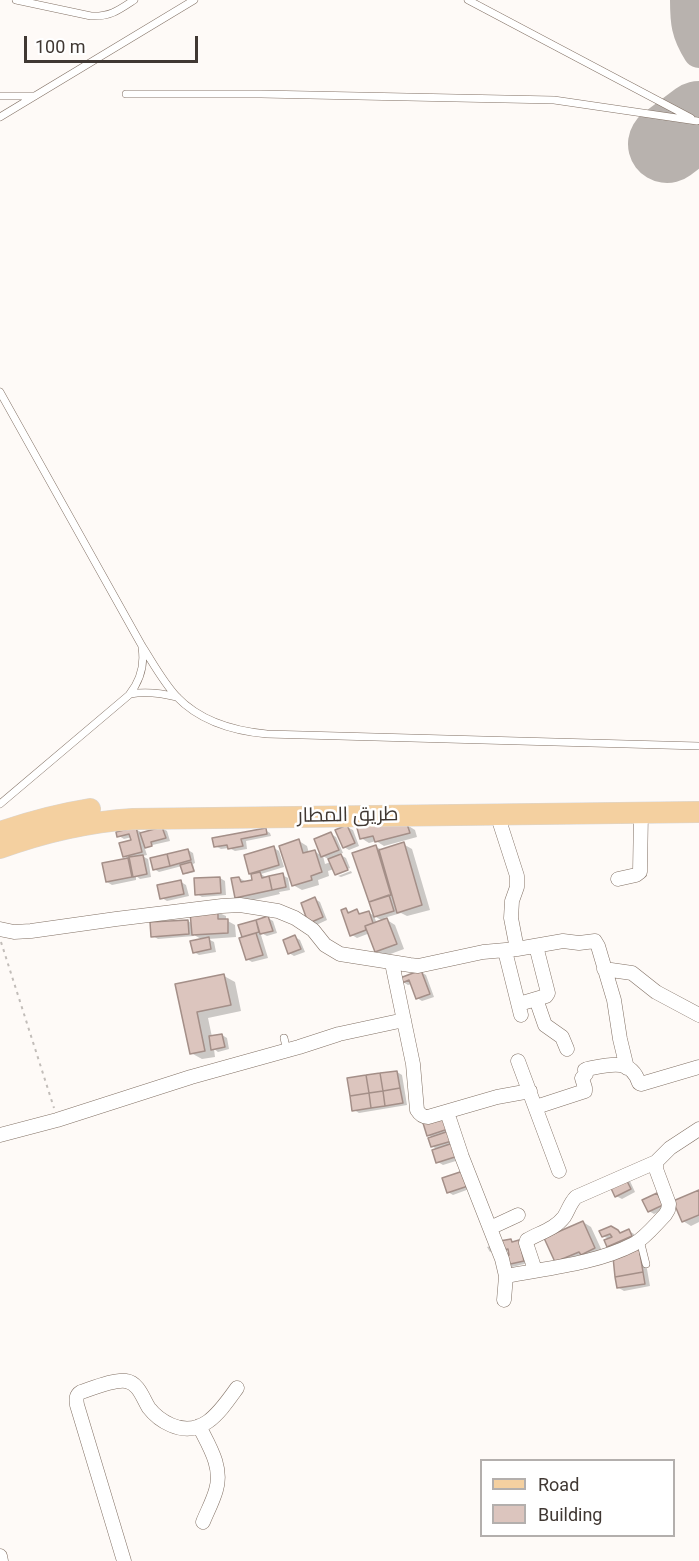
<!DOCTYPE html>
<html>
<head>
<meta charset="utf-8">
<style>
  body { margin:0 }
  #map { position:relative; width:699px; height:1561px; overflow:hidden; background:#fefaf7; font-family:Roboto,sans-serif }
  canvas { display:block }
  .legend { position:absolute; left:480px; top:1459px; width:195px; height:78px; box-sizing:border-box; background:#fff; border:2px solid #b3afad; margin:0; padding:8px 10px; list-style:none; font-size:18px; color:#403833 }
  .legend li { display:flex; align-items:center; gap:12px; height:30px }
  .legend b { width:30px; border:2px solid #b3afad }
  .scale { position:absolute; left:24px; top:36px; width:174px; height:27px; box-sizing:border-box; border:3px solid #403833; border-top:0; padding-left:8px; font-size:18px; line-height:21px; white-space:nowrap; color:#403833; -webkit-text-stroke:4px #fff; paint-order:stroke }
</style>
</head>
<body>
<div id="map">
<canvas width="699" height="1561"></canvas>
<ul class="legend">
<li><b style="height:8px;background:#f4d0a0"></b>Road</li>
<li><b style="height:16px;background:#dcc5be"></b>Building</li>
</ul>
<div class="scale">100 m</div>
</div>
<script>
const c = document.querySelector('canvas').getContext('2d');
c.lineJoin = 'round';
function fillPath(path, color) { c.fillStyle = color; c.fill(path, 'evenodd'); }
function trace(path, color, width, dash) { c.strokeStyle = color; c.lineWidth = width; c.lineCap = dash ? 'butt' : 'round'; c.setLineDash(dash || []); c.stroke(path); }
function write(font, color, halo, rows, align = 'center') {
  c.font = font + ' Roboto,Cairo,sans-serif'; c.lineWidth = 5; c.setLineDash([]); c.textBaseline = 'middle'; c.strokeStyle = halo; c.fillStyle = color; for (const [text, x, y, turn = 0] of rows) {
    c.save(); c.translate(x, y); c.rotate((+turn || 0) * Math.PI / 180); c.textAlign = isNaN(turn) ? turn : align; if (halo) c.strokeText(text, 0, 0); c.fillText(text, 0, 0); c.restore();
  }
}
fillPath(new Path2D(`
  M407 825 415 830 417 837 384 846 376 841 369 843 361 838Z
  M347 827 353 830 359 846 349 850 344 847Z
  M162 828 167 831 170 841 148 846V848L144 846 147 855 142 856 148 859 151 877 140 879 136 876V880L112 885 107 882 103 864 128 859 124 856 133 841 132 837 124 839 119 836 135 829 141 832V834Z
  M265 830 270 833 271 836 246 841 247 849 235 851 229 848 221 849 215 846Z
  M331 834 336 837 343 853 339 854 346 858 350 868 338 873V875L334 869 328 871 329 876 318 880 319 885 302 890 293 885 299 841 307 846 309 853 314 851 322 856ZM323 856 328 859 330 858 331 862 325 864Z
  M403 844 412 849 430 910 407 916 401 913 384 918 395 925 404 949 385 956 377 951 370 933 357 938 352 935 346 910 351 913 357 911 363 915 369 913 375 916 376 847 383 850ZM374 916 383 921 377 924Z
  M274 848 279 851 284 867 261 874 267 878 282 875 288 878 290 890 279 892 280 894 245 902 236 897 239 878 247 882 254 881 251 873Z
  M188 850 193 853 195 863 193 864 195 872 186 874 184 873 182 866 159 872 154 869Z
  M351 871 352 873 341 877 338 876Z
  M220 878 225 881 226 895 202 897 197 894Z
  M181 882 186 885 189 896 167 901 162 898Z
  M315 899 320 902 327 920 314 926 308 923Z
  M217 912 226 916V920L235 925 236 937 208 939 214 942 216 952 199 955 194 952 203 940 194 935V936L158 939 153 936 188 921 193 924Z
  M268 918 273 921 277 933 267 936 263 934 261 935 268 958 252 962 247 959 244 938 240 926Z
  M295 937 300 940 305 952 294 956 289 953Z
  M421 972 426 975 434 997 422 1001 417 998 412 984 408 985 403 982Z
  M224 976 235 982 241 1011 208 1018 212 1037 222 1035 227 1038 229 1049 218 1052 214 1049 215 1057 202 1059 191 1053 177 985Z
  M397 1072 402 1075 407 1105 359 1113 354 1110Z
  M444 1117 462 1159 443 1165 438 1162V1150L432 1146 433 1138 429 1135Z
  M625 1178 630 1181 635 1192 622 1199 616 1196Z
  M443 1179 472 1188 453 1195 448 1192Z
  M699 1192V1222L691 1226 683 1221Z
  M657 1194 662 1197 667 1208 654 1214 649 1211Z
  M583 1222 591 1227 603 1253 556 1261Z
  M611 1227 622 1234 629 1231 634 1234 636 1239 613 1249 608 1246 609 1239 603 1236Z
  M511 1240 515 1243 518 1242 528 1263 512 1267 507 1264 511 1256 509 1252 504 1249Z
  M490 1246 494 1251 490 1252 487 1247Z
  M644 1252 650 1286 624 1291 619 1288 615 1258Z`), '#0003');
trace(new Path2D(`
  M686 0C686 22 687 33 699 52`), '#b8b2ae', 32);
trace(new Path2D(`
  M667 144 699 120`), '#b8b2ae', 78);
const building = new Path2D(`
  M370 824H407L410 833 375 842 373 836 360 839 357 828Z
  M347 825 355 843 343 848 335 830Z
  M136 827 142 852 123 857 119 843 131 840 129 834 117 837 116 832Z
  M162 827 166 838 151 842 152 846 145 848 140 833Z
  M266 828 267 834 241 839 243 846 228 849 227 845 214 847 212 838Z
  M331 832 339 850 321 857 314 839Z
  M299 839 303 853 315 850 322 872 311 876 312 880 292 886 279 846Z
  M404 842 422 905 397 913 379 850Z
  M376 845 391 895 369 902 352 853Z
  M274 846 279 865 249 874 244 855Z
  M188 849 191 860 170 866 167 854Z
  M167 854 170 866 153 870 150 858Z
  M341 854 348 870 335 875 328 859Z
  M143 855 147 874 133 877 129 857Z
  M128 858 132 877 106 882 102 863Z
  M191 862 194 871 183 874 180 865Z
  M260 872 262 878 269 876 272 890 235 898 231 878 239 877 241 882 252 880 251 874Z
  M283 873 286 887 272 890 269 876Z
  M220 877 221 893 195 895 194 878Z
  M181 880 184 894 160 899 157 885Z
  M389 895 394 911 374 917 369 902Z
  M315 897 323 917 307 924 305 917H306L301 903Z
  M346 908 348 913 357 909 359 914 369 911 373 923 365 926 366 930 350 936 341 910Z
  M218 910V919H228V933L192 935 190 912Z
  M268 916 273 931 260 934 256 920Z
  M387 918 397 944 375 952 365 926Z
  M188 920 189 934 151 937 150 922Z
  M256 920 259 932 242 937 238 925Z
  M256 933 263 955 246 960 239 938Z
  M295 935 301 949 288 954 283 940Z
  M209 937 211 949 193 953 190 941Z
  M421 970 430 994 416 999 409 980 402 983 400 978Z
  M224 974 231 1005 197 1012 205 1051 190 1054 175 984Z
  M222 1034 225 1047 211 1050 209 1036Z
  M397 1071 400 1088 383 1091 380 1073Z
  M380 1073 383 1091 369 1093 366 1075Z
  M366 1075 369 1093 350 1096 347 1078Z
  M400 1088 403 1103 385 1106 383 1091Z
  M383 1091 385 1106 371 1108 369 1093Z
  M369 1093 371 1108 352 1111 350 1096Z
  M444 1116 448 1129 427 1136 423 1123Z
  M449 1131 452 1141 431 1147 428 1138Z
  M453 1143 458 1156 436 1163 432 1150Z
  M463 1171 468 1186 447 1193 442 1178Z
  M625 1177 631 1189 615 1197 609 1184Z
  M699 1190V1215L682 1222 673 1201Z
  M657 1193 663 1205 648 1212 642 1200Z
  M583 1221 595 1248 581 1255 579 1252 555 1262 544 1238Z
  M611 1226 618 1230 620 1233 629 1229 632 1236 607 1247 604 1240 612 1237 610 1234 602 1237 599 1231Z
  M511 1239 512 1242 519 1240 524 1261 506 1265 504 1257 509 1255 508 1249 502 1250 500 1241Z
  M639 1248 643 1272 615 1277 613 1257Z
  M643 1272 645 1284 617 1288 615 1277Z`);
fillPath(building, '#dcc5be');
trace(building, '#a48f88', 1.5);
const service = new Path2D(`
  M16 0 91 16C110 17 119 10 134 0
  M468 0 691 118
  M126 94H261L554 100 697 121
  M0 96H33
  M0 117 194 0
  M0 392 142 646C153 663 163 682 177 697 200 721 234 731 267 734L699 746
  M130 694C146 691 161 693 177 697
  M0 804 129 695C140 681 145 666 142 648
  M284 1038 287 1051
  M640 1240 646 1264`);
const minor = new Path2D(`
  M497 814 517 876V887L512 901 511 918 517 949
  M618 879 636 875 640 872 641 813
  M0 929 14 932 31 931 116 919 222 906 240 905 278 911 295 918 313 930 325 945 340 954 410 965 418 966 483 952 517 949 563 941 579 943 595 941 598 946 614 1000 620 1039 627 1068
  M505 951 521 1015
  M392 963 413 1064 417 1110C420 1115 423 1117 428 1117L497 1097 530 1091
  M604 969 632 973 656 992 699 1015
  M536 999 545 1025 562 1037 567 1049
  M519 1004 546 996 548 993 536 946
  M518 1061 559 1171
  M536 1107 585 1091V1088L582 1078 586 1074 585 1070 587 1069C608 1065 631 1057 639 1083L641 1084 699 1067
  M447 1112 462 1157 502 1259 506 1276 504 1300
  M0 1135 57 1120 191 1077 299 1047 339 1034 404 1020
  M490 1228 518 1215
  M535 1270 526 1243 527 1240C539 1233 555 1229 564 1217 568 1211 570 1203 576 1197L656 1162
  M506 1276C548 1268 595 1264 634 1244 646 1237 656 1224 665 1215L668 1210 669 1204 656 1169V1162L670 1148 699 1129
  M199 1426C209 1446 223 1467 216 1490 213 1501 207 1512 203 1522
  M0 1556 1 1561
  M124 1561 77 1405C76 1399 76 1395 81 1392 93 1388 115 1379 126 1381 139 1383 143 1399 149 1408 155 1416 162 1421 171 1425 203 1439 221 1410 237 1388`);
const primary = new Path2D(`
  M0 832C29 822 59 814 90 809
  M0 848C44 832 87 822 133 819L699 812`);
trace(service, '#827165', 8);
trace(minor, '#827165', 15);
trace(primary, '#d9d7d6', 22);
trace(new Path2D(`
  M1 942 54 1108`), '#c2bdb9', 2, [3, 4.5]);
trace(service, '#fff', 7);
trace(minor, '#fff', 14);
trace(primary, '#f4d0a0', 21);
write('20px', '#403833', '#fff', [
  ["طريق المطار",348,816,-1]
]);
</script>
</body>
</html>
